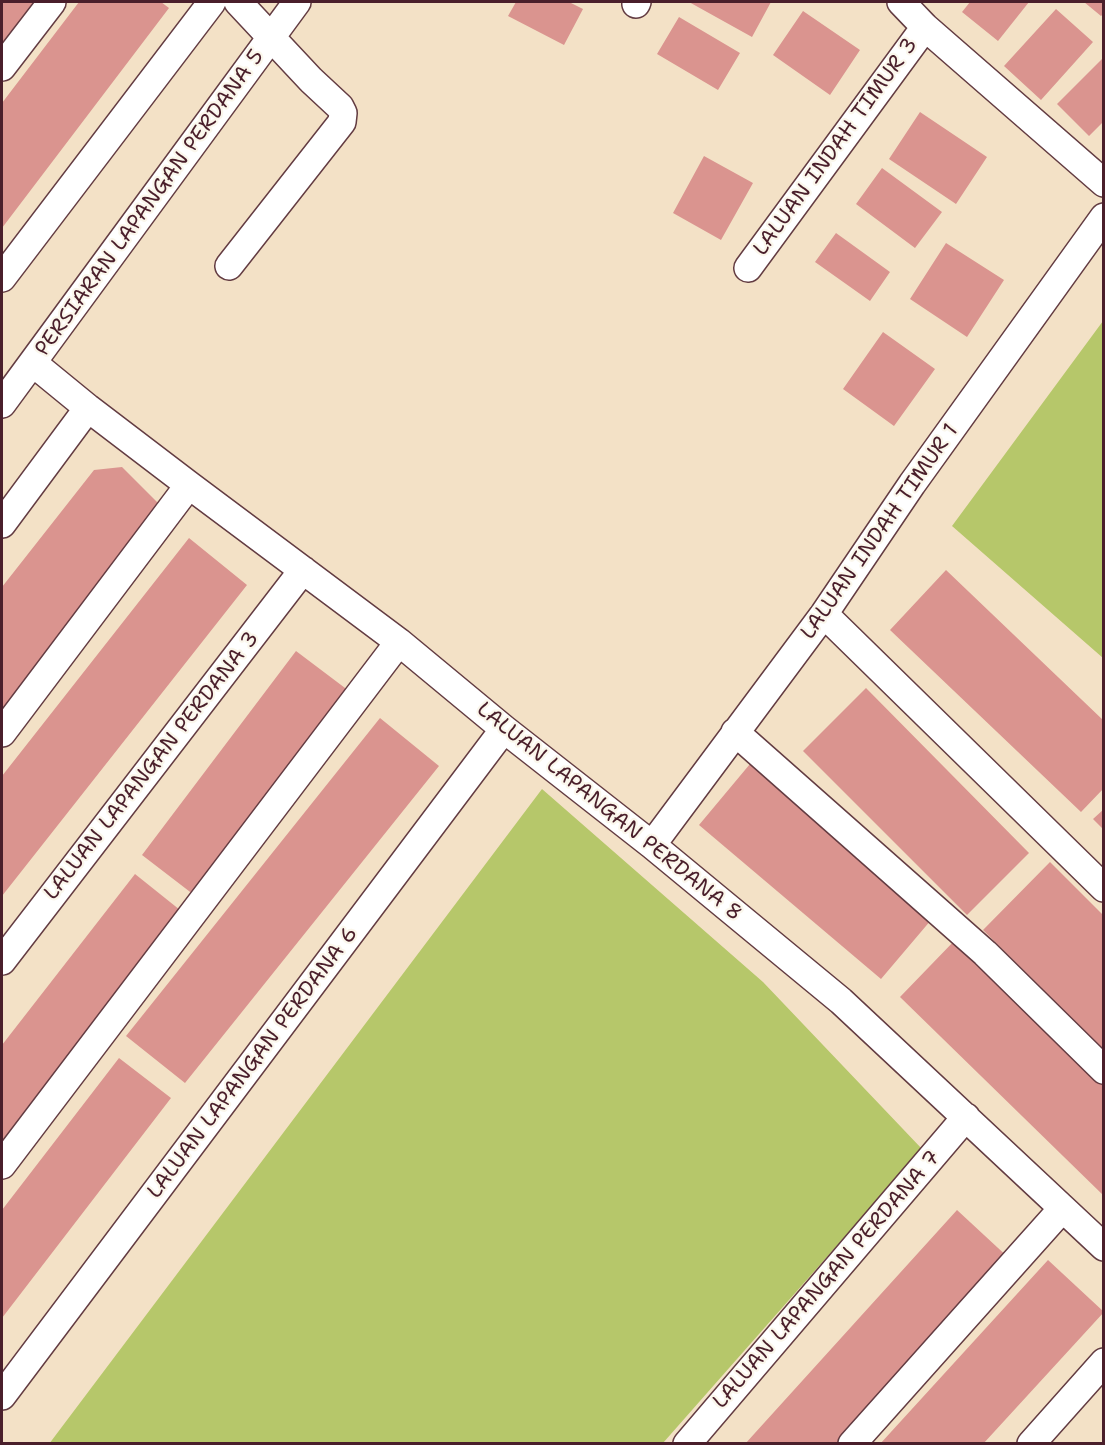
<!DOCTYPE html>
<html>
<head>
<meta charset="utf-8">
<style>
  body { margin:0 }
  #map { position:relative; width:1105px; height:1445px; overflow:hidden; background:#f3e1c6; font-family:"Shantell Sans",sans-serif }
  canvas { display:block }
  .frame { position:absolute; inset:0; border:3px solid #4a1f2b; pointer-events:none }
</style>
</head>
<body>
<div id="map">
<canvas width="1105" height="1445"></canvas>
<div class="frame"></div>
</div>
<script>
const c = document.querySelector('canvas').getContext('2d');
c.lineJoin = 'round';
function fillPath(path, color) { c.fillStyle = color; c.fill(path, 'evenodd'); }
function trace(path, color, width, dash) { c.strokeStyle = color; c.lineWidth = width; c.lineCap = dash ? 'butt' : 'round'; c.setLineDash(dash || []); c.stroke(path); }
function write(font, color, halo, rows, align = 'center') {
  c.font = font + ' "Shantell Sans",sans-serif'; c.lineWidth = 4.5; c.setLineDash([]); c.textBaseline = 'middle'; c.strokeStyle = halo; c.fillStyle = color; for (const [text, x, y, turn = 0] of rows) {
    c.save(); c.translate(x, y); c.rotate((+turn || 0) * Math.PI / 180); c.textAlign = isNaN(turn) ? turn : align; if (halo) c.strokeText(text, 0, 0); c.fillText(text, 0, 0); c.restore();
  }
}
fillPath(new Path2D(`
  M1103 321V658L952 526Z
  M542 789 763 982 922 1149 663 1443 49 1444Z`), '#b6c76a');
fillPath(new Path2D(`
  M2 2H46L2 59Z
  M79 2H161L169 8 2 228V103Z
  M516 2H569L583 9 564 45 508 16Z
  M689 2H771L752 37Z
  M970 2H1029L998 41 962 12Z
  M1084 2H1104V13L1101 16Z
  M1056 9 1093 42 1041 100 1004 66Z
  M803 11 860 50 830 95 773 55Z
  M679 17 740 53 718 90 657 54Z
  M1104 57V121L1089 136 1057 104Z
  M920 112 987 157 956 204 889 159Z
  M704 156 753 183 721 240 673 213Z
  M882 168 942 212 915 248 856 204Z
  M836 233 890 272 870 301 815 262Z
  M946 243 1004 280 967 337 910 299Z
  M883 332 935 369 894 426 843 389Z
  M122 467 168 513 2 726V587L94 470Z
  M189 538 247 585 2 896V776Z
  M946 570 1104 721V788L1081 812 890 630Z
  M296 651 353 694 198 898 142 855Z
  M866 688 1029 853 967 915 803 751Z
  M380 718 439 766 185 1083 126 1036Z
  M755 758 937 913 881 979 699 825Z
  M1104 809V830L1093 819Z
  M1050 862 1104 916V1050L983 930Z
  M135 874 185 914 2 1148V1045Z
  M957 938 1104 1082V1196L900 997Z
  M119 1058 171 1098 2 1318V1210Z
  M957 1210 1011 1260 844 1444H745Z
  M1048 1260 1104 1312 983 1444H880Z`), '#da948f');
const minor = new Path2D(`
  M901 2 925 27 1104 183
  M636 4 637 2
  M2 67 52 2
  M229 266 342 122 343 113 340 107 311 80 238 2
  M748 268 925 27
  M2 278 212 2
  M33 363 88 408 189 485 399 642 504 729 652 845 841 1001 1104 1247
  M2 404 297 2
  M2 524 88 408
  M824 614 1104 888
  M735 732 985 953 1104 1070
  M2 733 189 485
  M652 845 824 614 912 484 1104 217
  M2 961 303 570
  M2 1165 399 642
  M2 1396 504 729
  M687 1444 966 1117
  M852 1444 1062 1209
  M1031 1444 1104 1362`);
trace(minor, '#633c42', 30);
trace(minor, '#fff', 27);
write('21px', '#4a1f2b', '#fbf7ec', [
  ["LALUAN INDAH TIMUR 3",836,147,-54],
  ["PERSIARAN LAPANGAN PERDANA 5",150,203,-54],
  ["LALUAN INDAH TIMUR 1",880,532,-55],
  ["LALUAN LAPANGAN PERDANA 3",152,766,-52],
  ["LALUAN LAPANGAN PERDANA 8",609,812,39],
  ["LALUAN LAPANGAN PERDANA 6",253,1063,-53],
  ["LALUAN LAPANGAN PERDANA 7",827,1280,-49]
]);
</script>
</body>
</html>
